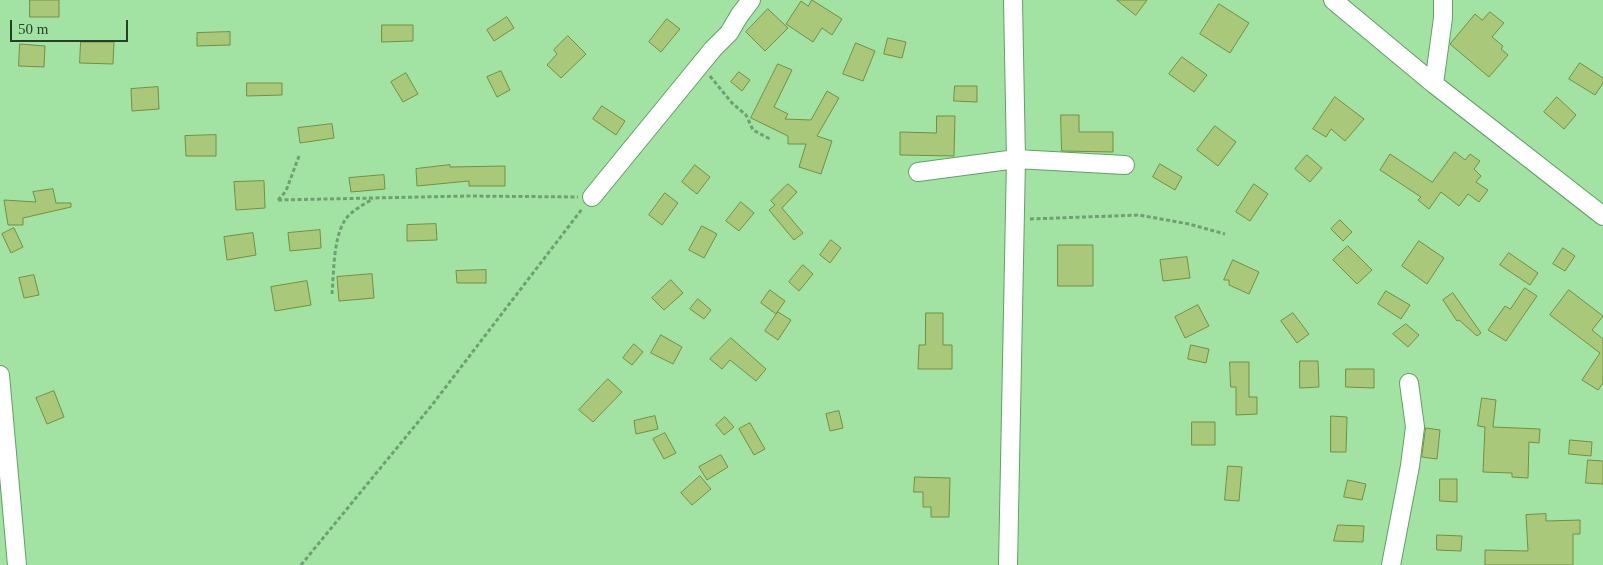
<!DOCTYPE html>
<html>
<head>
<meta charset="utf-8">
<style>
  body { margin:0 }
  #map { position:relative; width:1603px; height:565px; overflow:hidden; background:#a2e3a4; font-family:Georgia,serif }
  canvas { display:block }
  .scale { position:absolute; left:10px; top:20px; width:118px; height:22px; box-sizing:border-box; border:2px solid #264027; border-top:0; padding-left:6px; font-size:15px; line-height:18px; white-space:nowrap; color:#264027; -webkit-text-stroke:4px #a2e3a4; paint-order:stroke }
</style>
</head>
<body>
<div id="map">
<canvas width="1603" height="565"></canvas>
<div class="scale">50 m</div>
</div>
<script>
const c = document.querySelector('canvas').getContext('2d');
c.lineJoin = 'round';
function fillPath(path, color) { c.fillStyle = color; c.fill(path, 'evenodd'); }
function trace(path, color, width, dash) { c.strokeStyle = color; c.lineWidth = width; c.lineCap = dash ? 'butt' : 'round'; c.setLineDash(dash || []); c.stroke(path); }
const building = new Path2D(`
  M30 0H59V17H30Z
  M812 0 842 19 832 35 822 28 813 42 786 24 801 1 808 6Z
  M1117 0H1147L1136 15Z
  M1219 4 1249 23 1230 53 1200 34Z
  M768 9 788 28 765 51 746 32Z
  M1490 12 1504 23 1492 37 1503 46 1501 49 1508 55 1489 77 1450 44 1475 14 1482 20Z
  M507 17 514 28 494 41 487 30Z
  M667 19 680 29 661 52 649 42Z
  M382 25H413V41L382 42Z
  M230 32V45L197 46V33Z
  M568 36 586 54 561 78 547 65 557 54 554 50Z
  M888 38 906 42 902 58 884 54Z
  M81 42H114L113 64 80 63Z
  M856 43 875 51 863 81 843 74Z
  M20 44 45 46 44 67 19 66Z
  M1182 57 1207 75 1194 92 1169 74Z
  M1580 63 1603 78V83L1595 95 1569 79Z
  M778 64 792 70 774 107 788 114 785 119 811 120 827 91 839 98 817 136 832 141 821 174 799 167 806 144H788V136L751 118Z
  M501 71 510 90 497 97 487 77Z
  M739 72 750 80 742 91 731 82Z
  M406 73 418 94 403 102 391 82Z
  M247 83H282V95L247 96Z
  M955 86H977V102L954 101Z
  M158 87 159 109 132 111 131 89Z
  M1335 97 1364 119 1345 141 1331 129 1326 137 1313 129Z
  M1557 97 1576 115 1564 129 1544 112Z
  M602 106 625 121 616 135 593 119Z
  M1061 115H1079V132H1113V152L1062 151Z
  M937 116H955L954 156 900 155V132L936 133Z
  M332 124 334 138 300 143 298 128Z
  M1215 126 1236 142 1218 166 1197 150Z
  M216 135V156H186L185 136Z
  M1455 152 1465 160 1470 154 1480 161 1474 169 1481 176 1476 182 1488 190 1479 202 1468 194 1459 206 1441 192 1429 209 1418 200 1421 197 1380 170 1390 154 1432 182Z
  M1307 155 1322 168 1310 182 1295 169Z
  M1160 164 1182 177 1175 190 1153 177Z
  M450 165V167L505 166V186H469V181L417 186 416 169Z
  M695 165 710 177 697 194 682 182Z
  M384 175 385 189 351 192 349 178Z
  M264 181 265 208 236 210 234 182Z
  M788 184 797 192 782 208 803 233 794 240 769 210 775 205 771 201Z
  M1254 184 1268 194 1250 221 1236 212Z
  M53 189 56 203H71V207L23 218V225H8L4 200 36 202 33 192Z
  M665 193 678 203 662 225 649 215Z
  M741 202 754 213 739 231 726 221Z
  M1340 220 1352 232 1343 241 1331 229Z
  M436 224 437 240 407 241V225Z
  M702 226 717 234 704 258 689 250Z
  M14 228 23 247 11 253 2 234Z
  M320 230 321 248 290 251 288 233Z
  M253 233 256 255 227 260 224 237Z
  M831 240 841 248 830 263 820 255Z
  M1419 241 1444 258 1427 284 1402 266Z
  M1058 245H1093V286H1058Z
  M1348 246 1372 270 1357 284 1333 260Z
  M1563 248 1575 256 1565 271 1553 264Z
  M1509 253 1538 273 1530 285 1500 265Z
  M1187 257 1190 278 1163 281 1160 260Z
  M1233 260 1259 272 1249 294 1229 285V280H1224Z
  M803 265 813 274 799 291 789 282Z
  M486 270V283H457L456 271Z
  M372 274 374 298 339 301 337 277Z
  M34 275 39 295 24 298 19 278Z
  M671 280 683 293 664 310 652 298Z
  M307 281 311 305 275 311 271 287Z
  M1525 288 1537 296 1506 341 1488 330 1505 306 1510 309Z
  M770 290 785 301 776 314 761 303Z
  M1569 290 1603 316 1592 330 1603 339V383L1598 390 1582 380 1600 353 1550 315Z
  M1386 291 1410 305 1401 319 1378 304Z
  M1453 293 1481 333 1477 336 1459 320 1457 321 1443 300Z
  M698 299 711 310 704 319 690 309Z
  M1198 305 1209 326 1185 338 1175 317Z
  M778 312 791 320 778 340 765 331Z
  M926 313H943V345H952V369H918L919 345H925Z
  M1293 313 1309 334 1297 343 1281 321Z
  M1406 324 1419 335 1408 347 1393 334Z
  M661 335 682 347 673 364 651 353Z
  M731 338 766 369 756 381 730 360 722 369 710 359Z
  M634 344 643 352 632 365 623 358Z
  M1191 345 1209 349 1206 363 1188 359Z
  M1300 361H1318L1319 387 1300 388Z
  M1230 362H1249V397H1257V414L1236 415V387H1231Z
  M1346 369H1374V388L1346 387Z
  M608 379 622 392 593 422 579 410Z
  M54 391 64 417 47 424 36 398Z
  M1482 398 1496 400 1493 427 1540 429 1539 443 1529 442 1528 478 1512 477V473L1483 472 1485 427 1478 426Z
  M839 411 843 428 830 431 826 414Z
  M655 416 658 429 636 434 634 421Z
  M1331 416 1347 417 1346 452H1331Z
  M725 417 734 427 724 435 716 425Z
  M1192 422H1215V445H1192Z
  M750 423 765 449 754 455 739 429Z
  M1426 428 1440 430 1437 459 1422 457Z
  M665 433 676 453 664 459 653 439Z
  M1570 440 1592 442 1591 456 1569 454Z
  M721 455 728 467 707 480 699 467Z
  M1588 460 1603 461V484L1586 483Z
  M1228 466 1242 467 1239 501 1225 500Z
  M700 476 711 489 692 505 681 493Z
  M915 477 950 478 949 517H931V507H923V492H914Z
  M1440 479H1457V502L1440 501Z
  M1348 480 1366 484 1362 500 1344 497Z
  M1546 514V521L1580 520V534H1573V565H1485V550L1528 551 1526 515Z
  M1338 525 1364 526 1363 542 1334 541Z
  M1437 535 1462 536 1461 551 1437 550Z`);
fillPath(building, '#aac87a');
trace(building, '#738e42', 1);
const minor = new Path2D(`
  M1333 0 1434 84 1603 216
  M1434 84 1443 18V0
  M918 172 1016 159 1125 165
  M592 197 713 49 729 33 739 16 751 0
  M0 375 17 565
  M1008 565 1016 159 1013 0
  M1391 565 1410 466 1415 427 1409 383`);
trace(minor, '#62a066', 20);
trace(new Path2D(`
  M710 76 732 103 746 115 753 130 770 139
  M278 200 468 196 578 197
  M278 200 286 191 299 156
  M1030 219 1139 215 1189 224 1225 234
  M332 294C334 272 333 239 345 220 351 211 364 204 373 199
  M301 565 432 405 582 209`), '#6fa070', 3, [4, 2.5]);
trace(minor, '#fff', 18);
</script>
</body>
</html>
